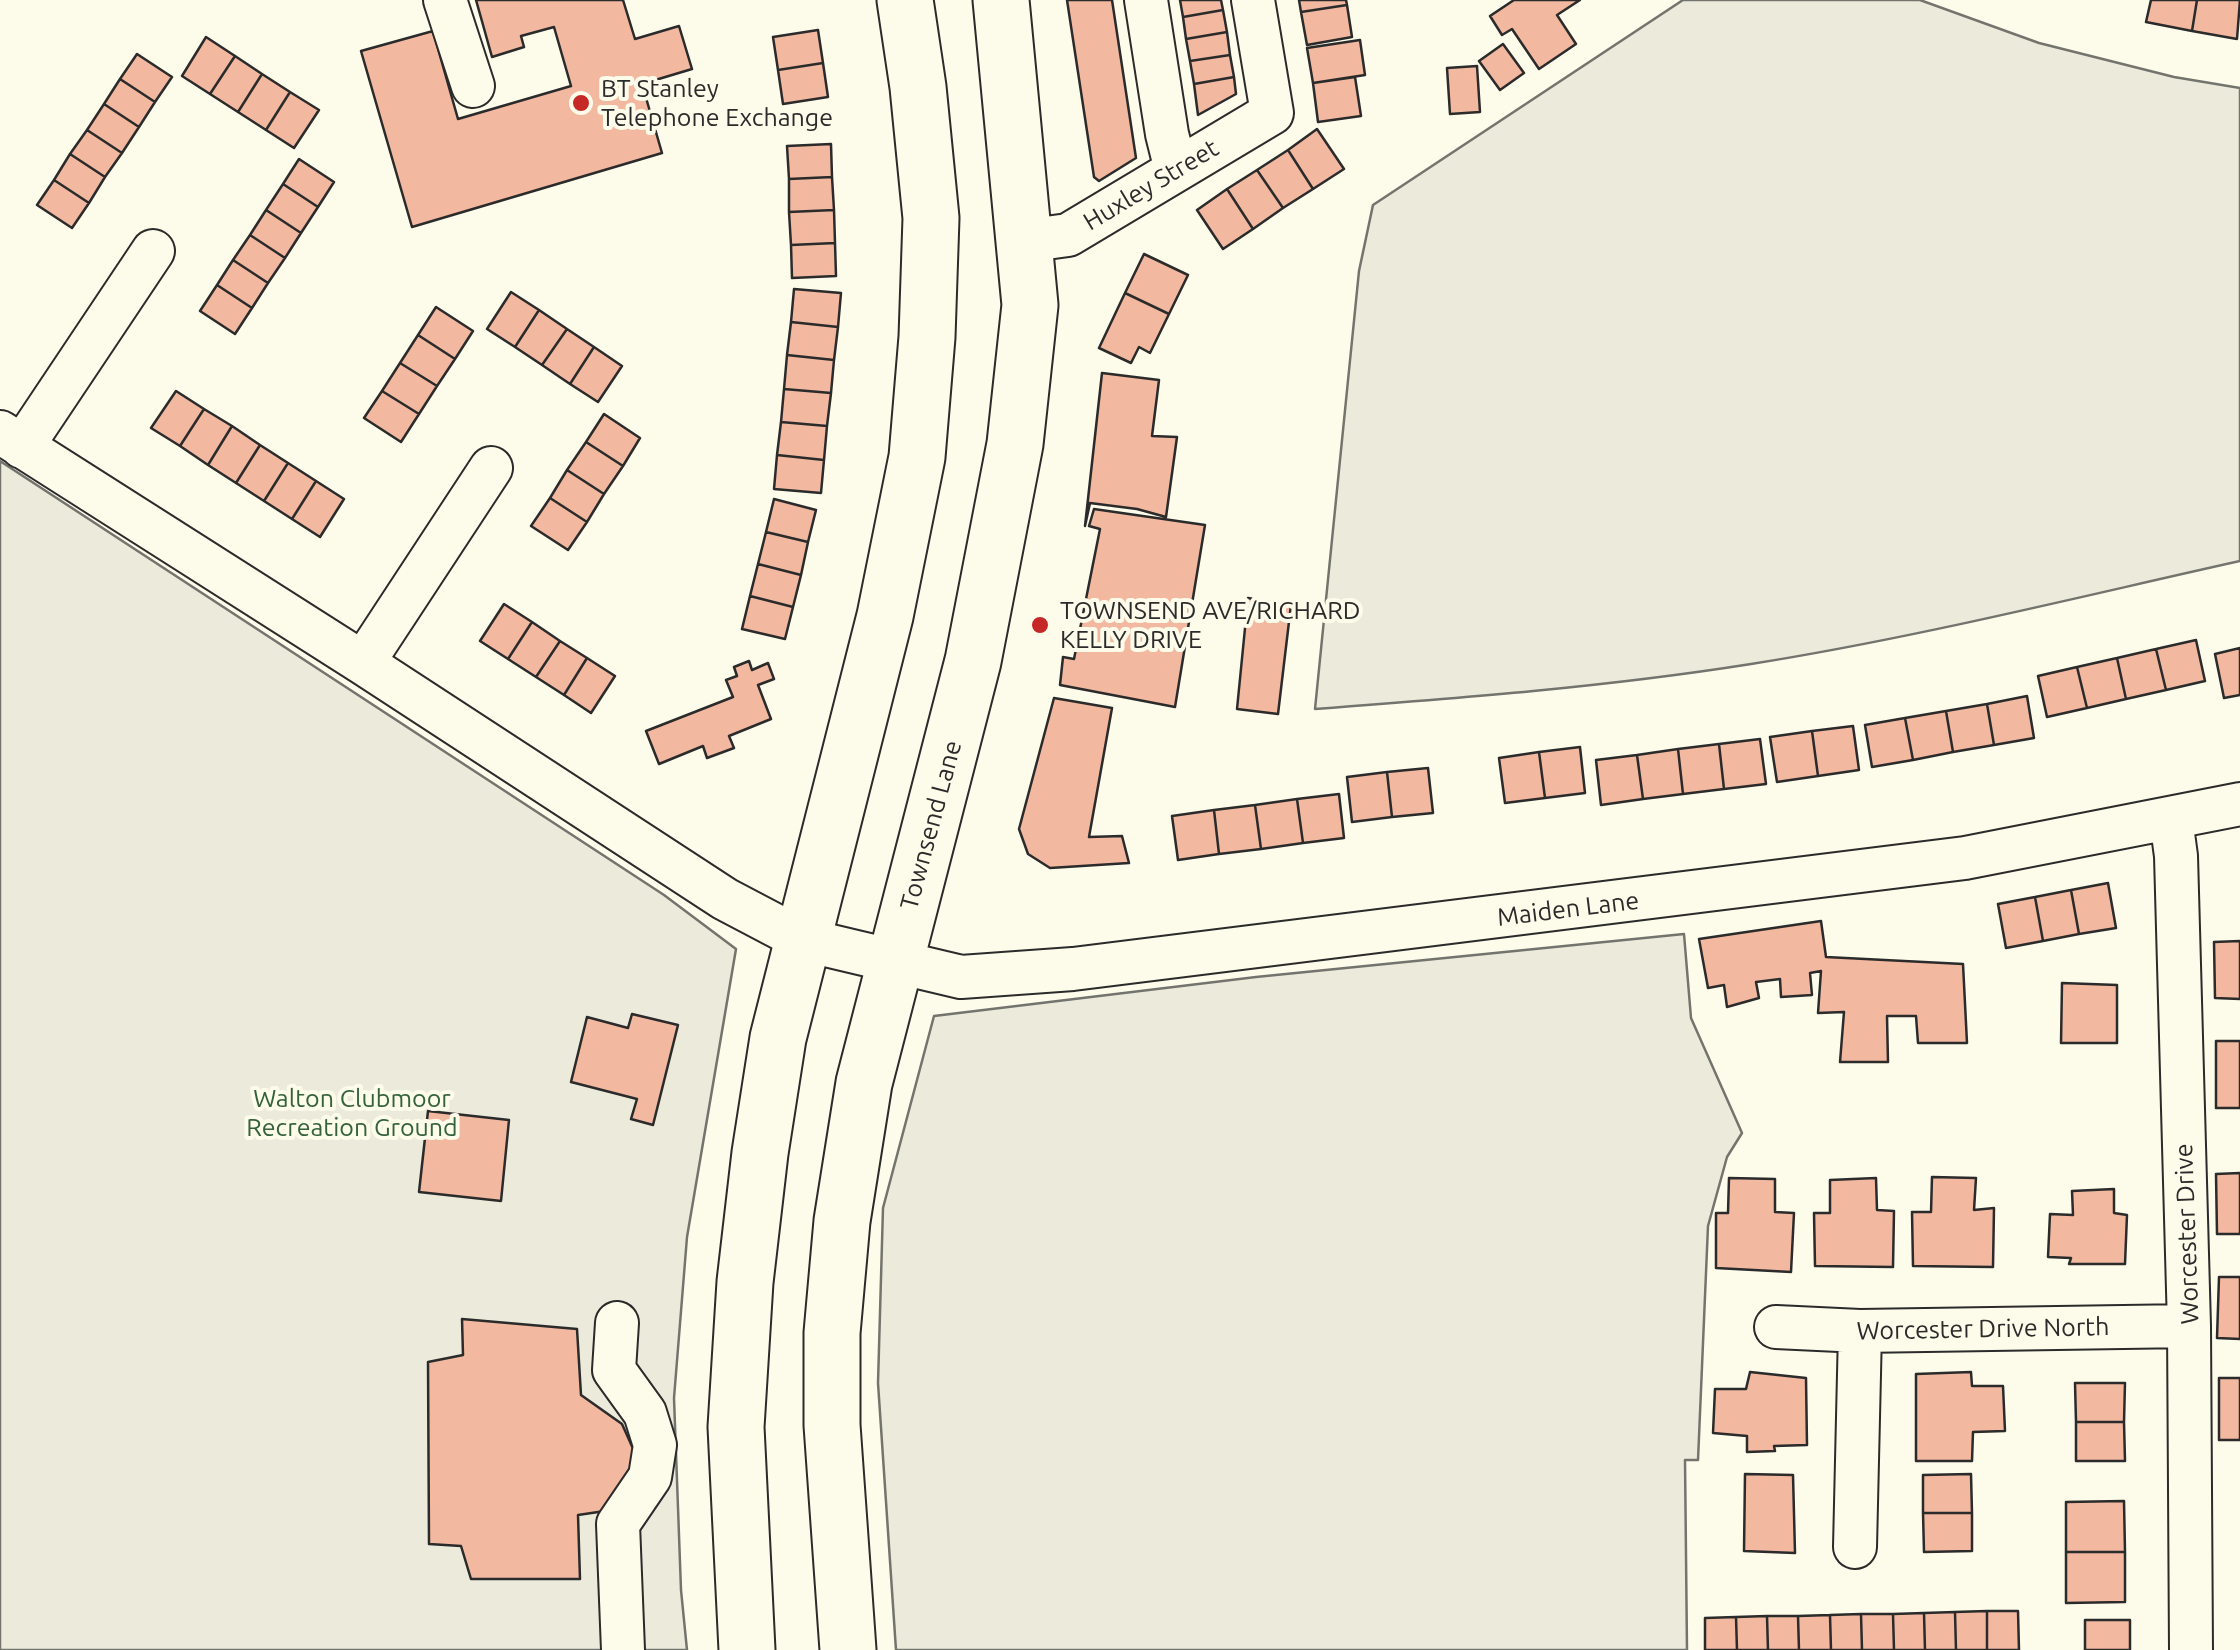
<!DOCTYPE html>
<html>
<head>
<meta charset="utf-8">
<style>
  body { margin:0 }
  canvas { display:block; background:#fdfbea }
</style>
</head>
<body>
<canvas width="2240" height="1650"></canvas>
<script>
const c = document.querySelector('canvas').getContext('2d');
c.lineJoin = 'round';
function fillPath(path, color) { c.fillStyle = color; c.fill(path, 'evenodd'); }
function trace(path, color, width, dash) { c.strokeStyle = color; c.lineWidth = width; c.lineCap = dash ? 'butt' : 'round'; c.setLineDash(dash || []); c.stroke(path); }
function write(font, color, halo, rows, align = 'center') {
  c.font = font + ' Ubuntu,sans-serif'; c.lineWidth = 8; c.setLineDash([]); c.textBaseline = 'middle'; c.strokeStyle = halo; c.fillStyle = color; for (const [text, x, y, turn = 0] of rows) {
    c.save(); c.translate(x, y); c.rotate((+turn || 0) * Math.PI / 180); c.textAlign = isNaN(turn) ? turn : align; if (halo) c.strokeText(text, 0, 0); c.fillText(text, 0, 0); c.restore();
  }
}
const green = new Path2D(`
  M1683 0H1920L2039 43 2174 77 2240 88V561C2078 597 1915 638 1751 664 1606 687 1461 698 1315 709L1359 271 1373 205Z
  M0 461 664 895 736 949 687 1237 674 1398 681 1590 687 1650H0Z
  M1684 934 1691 1018 1742 1133 1727 1157 1708 1226 1698 1460H1685L1687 1650H896L878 1383 883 1208 934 1016 1256 977Z`);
fillPath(green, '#ecebdb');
trace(green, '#74746e', 2.5);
const building = new Path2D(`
  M476 0H623L635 39 679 26 692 69 642 84 662 153 412 227 361 51 433 31 458 119 571 86 554 27 521 36 524 47 492 57Z
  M1067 0H1112L1136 158 1099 181 1094 177Z
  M1180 0H1221L1223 10 1183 17Z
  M1299 0H1346L1347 5 1301 12Z
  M1514 0H1580L1557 15 1576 44 1539 69 1512 29 1502 35 1490 16Z
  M2151 0H2197L2192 31 2146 22Z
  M2197 0H2240L2237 39 2192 31Z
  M1347 5 1352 37 1307 45 1301 12Z
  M1223 10 1227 32 1186 39 1183 17Z
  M818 30 823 63 778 70 773 37Z
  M1227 32 1230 55 1190 61 1186 39Z
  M206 37 235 56 210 94 182 76Z
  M1360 40 1365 75 1313 83 1307 48Z
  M1503 44 1524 73 1500 90 1479 61Z
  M137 54 172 77 155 102 120 79Z
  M1230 55 1234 77 1194 84 1190 61Z
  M235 56 262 74 238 112 210 94Z
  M823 63 828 97 783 104 778 70Z
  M1477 66 1480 112 1450 114 1447 68Z
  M262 74 290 92 266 130 238 112Z
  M1234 77 1236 94 1198 115 1194 84Z
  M1355 77 1361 116 1318 122 1313 83Z
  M120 79 155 102 139 127 104 104Z
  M290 92 319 110 294 148 266 130Z
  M104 104 139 127 122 153 87 130Z
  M1317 129 1344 169 1313 189 1288 150Z
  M87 130 122 153 105 177 70 154Z
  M831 144 832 177 789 179 787 146Z
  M1288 150 1313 189 1283 208 1257 170Z
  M70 154 105 177 89 203 54 180Z
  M299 159 334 182 318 207 283 184Z
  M1257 170 1283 208 1253 229 1227 189Z
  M832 177 834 210 789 212V179Z
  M54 180 89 203 72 228 37 205Z
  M283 184 318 207 301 233 266 210Z
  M1227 189 1253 229 1223 249 1197 210Z
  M266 210 301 233 285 258 250 235Z
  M834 210 835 243 791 245 789 212Z
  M250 235 285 258 268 283 233 260Z
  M835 243 836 276 792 278 791 245Z
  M1144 254 1188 275 1169 314 1125 293Z
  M233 260 268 283 252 308 217 285Z
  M217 285 252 308 235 334 200 311Z
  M794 289 841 293 838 327 791 322Z
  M511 292 539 310 515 347 487 329Z
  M1125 293 1169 314 1150 353 1139 347 1131 363 1099 348Z
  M436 307 473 331 455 359 418 335Z
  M539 310 567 329 542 365 515 347Z
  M791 322 838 327 834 360 787 355Z
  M567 329 594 347 570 384 542 365Z
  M418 335 455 359 437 386 400 363Z
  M594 347 622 366 598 402 570 384Z
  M787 355 834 360 831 393 784 389Z
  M400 363 437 386 419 414 382 391Z
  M1102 373 1159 380 1152 436 1177 437 1166 517 1137 509 1090 503 1085 526Z
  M784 389 831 393 827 426 781 422Z
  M176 391 204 409 180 446 151 428Z
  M382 391 419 414 401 442 364 418Z
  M204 409 232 426 208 465 180 446Z
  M604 414 640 438 623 466 586 442Z
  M781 422 827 426 824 460 777 455Z
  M232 426 260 445 236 483 208 465Z
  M586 442 623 466 604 494 567 470Z
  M260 445 288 463 264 501 236 483Z
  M777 455 824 460 821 493 774 489Z
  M288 463 316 481 292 519 264 501Z
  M567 470 604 494 587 522 550 498Z
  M316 481 344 499 320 537 292 519Z
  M550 498 587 522 568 550 531 526Z
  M774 499 816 510 808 542 766 532Z
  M1094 509 1205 525 1175 707 1060 685 1063 657 1074 659 1100 529 1089 526Z
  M766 532 808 542 801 575 758 564Z
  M758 564 801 575 793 607 750 596Z
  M750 596 793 607 785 639 742 629Z
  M1248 598 1291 605 1278 714 1237 709Z
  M504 604 532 622 508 659 480 641Z
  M532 622 560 641 536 677 508 659Z
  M2196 640 2205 681 2166 690 2156 649Z
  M560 641 587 658 564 695 536 677Z
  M2240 648V695L2224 698 2215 654Z
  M2156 649 2166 690 2126 699 2117 658Z
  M587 658 615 676 591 713 564 695Z
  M2117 658 2126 699 2087 708 2077 667Z
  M749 661 752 670 768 663 774 679 758 685 771 719 729 736 734 748 707 758 703 746 659 764 646 731 733 697 726 680 737 676 734 667Z
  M2077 667 2087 708 2047 717 2038 676Z
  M2027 696 2034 738 1994 745 1987 704Z
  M1054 698 1112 708 1089 837 1122 836 1129 863 1050 868 1028 854 1019 829Z
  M1987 704 1994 745 1953 752 1946 711Z
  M1946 711 1953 752 1913 760 1905 718Z
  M1905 718 1913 760 1872 767 1865 725Z
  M1853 726 1859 770 1818 776 1812 731Z
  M1812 731 1818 776 1777 782 1770 737Z
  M1760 739 1766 784 1724 789 1719 744Z
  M1719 744 1724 789 1683 794 1678 749Z
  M1580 747 1585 793 1545 798 1539 752Z
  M1678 749 1683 794 1643 799 1637 755Z
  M1539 752 1545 798 1505 803 1499 758Z
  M1637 755 1643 799 1601 805 1596 760Z
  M1428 768 1433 813 1392 817 1387 772Z
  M1387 772 1392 817 1352 822 1347 777Z
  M1339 794 1344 838 1303 843 1297 799Z
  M1297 799 1303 843 1261 849 1255 805Z
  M1255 805 1261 849 1219 854 1214 810Z
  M1214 810 1219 854 1178 860 1172 816Z
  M2108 883 2116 928 2079 934 2071 890Z
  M2071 890 2079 934 2043 941 2035 897Z
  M2035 897 2043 941 2006 948 1998 904Z
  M1821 921 1826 957 1963 964 1967 1043H1918L1916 1016H1887L1888 1062H1840L1844 1012 1818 1013 1821 971 1810 973 1812 995 1781 997 1780 979 1756 982 1759 998 1727 1007 1724 985 1708 988 1699 939Z
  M2240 941V999L2215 998 2214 942Z
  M2062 983 2117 985V1043H2061Z
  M632 1014 678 1025 653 1125 631 1119 637 1099 571 1082 587 1017 628 1028Z
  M2216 1041H2240V1108H2216Z
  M428 1111 509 1120 501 1201 419 1192Z
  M2240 1173V1234H2217L2216 1174Z
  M1932 1177 1976 1178 1974 1210 1994 1208 1993 1267 1913 1266 1912 1212H1931Z
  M1729 1178 1775 1179V1212L1794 1213 1791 1272 1716 1268V1213H1728Z
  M1876 1178 1877 1210 1894 1211 1893 1267 1815 1266 1814 1213H1830V1180Z
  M2114 1189V1213L2127 1215 2125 1264H2069L2071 1258 2048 1257 2050 1214 2073 1215 2072 1191Z
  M2219 1277H2240V1339L2217 1338Z
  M462 1319 577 1329 581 1395 622 1424 639 1462 605 1511 578 1515 580 1579H471L461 1546 429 1544 428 1362 463 1355Z
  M1750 1372 1806 1378 1807 1445 1774 1446 1775 1451 1747 1452V1436L1713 1433 1715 1389H1746Z
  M1971 1372 1972 1386H2003L2005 1431 1973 1432 1972 1461H1916V1374Z
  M2219 1378H2240V1440H2219Z
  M2075 1383H2125L2124 1422H2076Z
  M2076 1422H2124L2125 1461H2076Z
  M1745 1474 1793 1475 1795 1553 1744 1551Z
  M1971 1474 1972 1513H1923V1475Z
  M2124 1501 2125 1552H2066V1502Z
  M1923 1513H1972V1551L1924 1552Z
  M2066 1552H2125V1602L2066 1603Z
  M1987 1611H2018L2019 1650H1987Z
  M1987 1611V1650H1956L1955 1612Z
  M1955 1612 1956 1650H1925L1924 1613Z
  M1924 1613 1925 1650H1894L1893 1614Z
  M1861 1614H1893L1894 1650H1862Z
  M1861 1614 1862 1650H1831L1830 1615Z
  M1830 1615 1831 1650H1799L1798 1616Z
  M1767 1616H1798L1799 1650H1768Z
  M1767 1616 1768 1650H1737L1736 1617Z
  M1736 1617 1737 1650H1705V1618Z
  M2085 1620H2130V1650H2085Z`);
fillPath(building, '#f2b8a0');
trace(building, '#2b2b2b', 2.5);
const minor = new Path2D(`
  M445 0 473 86
  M1146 0 1167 134 1176 170
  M1024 241 1068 235 1272 113 1253 0
  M0 432 363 663 725 899 801 939 961 977 1073 969 1965 858 2240 804
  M22 447 153 251
  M363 663 491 468
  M2171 819 2176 856 2189 1326 2191 1650
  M617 1323 614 1370 645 1413 655 1445 650 1477 618 1524 623 1650
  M1776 1327 1860 1331 2189 1326
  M1855 1547 1860 1331`);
const major = new Path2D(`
  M747 1650 736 1427 745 1282 760 1153 778 1038 885 616 917 457 927 337 931 218 918 87 905 0
  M848 1650 832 1425V1333L842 1221 864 1083 973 661 1015 444 1030 305 1001 0`);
trace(minor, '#2b2b2b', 46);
trace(major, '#2b2b2b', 59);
trace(minor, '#fdfbea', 42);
trace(major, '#fdfbea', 55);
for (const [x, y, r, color] of [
  [581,103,10,"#c62828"],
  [1040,625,10,"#c62828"]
]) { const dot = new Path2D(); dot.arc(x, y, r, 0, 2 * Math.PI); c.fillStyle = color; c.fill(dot); trace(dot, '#fdfbea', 4); }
write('25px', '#2b2b2b', '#fdfbea', [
  ["BT Stanley",601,89],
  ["Telephone Exchange",601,118],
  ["TOWNSEND AVE/RICHARD",1060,611],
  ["KELLY DRIVE",1060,640]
], 'left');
write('25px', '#2b2b2b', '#fdfbea', [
  ["Huxley Street",1151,185,-31],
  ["Townsend Lane",931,825,-75],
  ["Maiden Lane",1568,909,-7],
  ["Worcester Drive",2187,1234,-92],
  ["Worcester Drive North",1983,1329,-1]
]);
write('25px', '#34623c', '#fdfbea', [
  ["Walton Clubmoor",352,1099],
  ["Recreation Ground",352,1128]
]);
</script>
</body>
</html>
